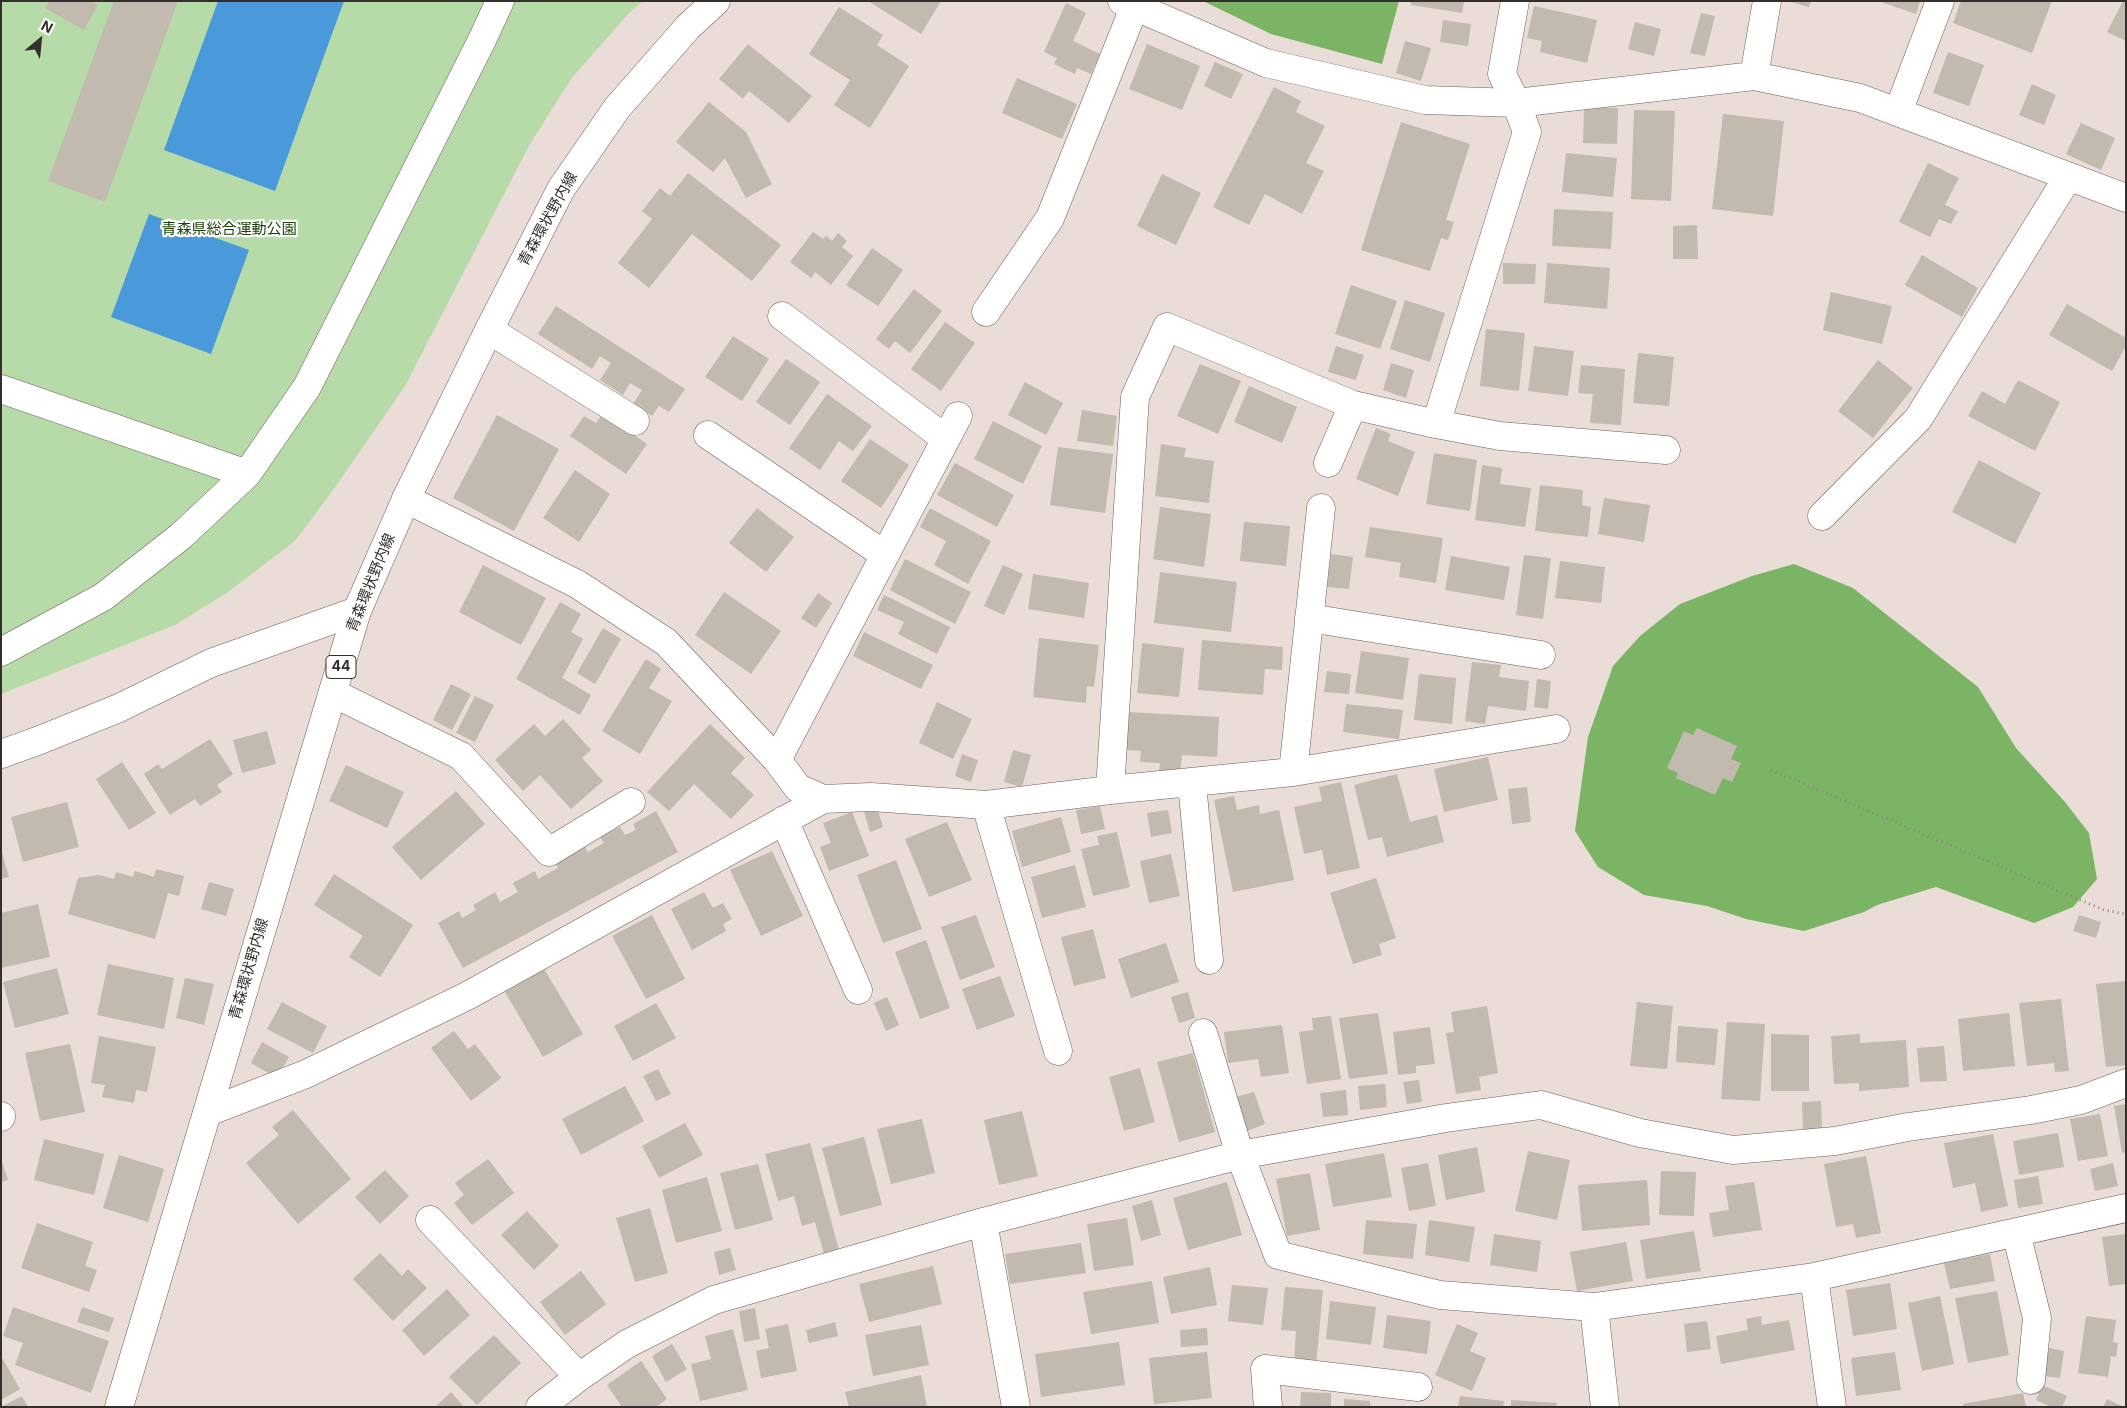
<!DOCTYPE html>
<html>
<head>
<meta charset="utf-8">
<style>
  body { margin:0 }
  #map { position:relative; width:2127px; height:1408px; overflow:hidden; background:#eadcd7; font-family:Inter,sans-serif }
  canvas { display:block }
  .frame { position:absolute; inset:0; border:2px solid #342e2d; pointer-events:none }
  .north { position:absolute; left:15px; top:15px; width:50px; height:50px; -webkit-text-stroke:4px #fff; paint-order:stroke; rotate:28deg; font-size:14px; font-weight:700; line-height:20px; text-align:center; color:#342e2d }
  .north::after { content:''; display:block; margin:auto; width:18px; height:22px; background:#342e2d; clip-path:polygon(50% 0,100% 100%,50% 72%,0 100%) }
</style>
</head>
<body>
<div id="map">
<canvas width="2127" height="1408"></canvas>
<div class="frame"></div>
<div class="north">N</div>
</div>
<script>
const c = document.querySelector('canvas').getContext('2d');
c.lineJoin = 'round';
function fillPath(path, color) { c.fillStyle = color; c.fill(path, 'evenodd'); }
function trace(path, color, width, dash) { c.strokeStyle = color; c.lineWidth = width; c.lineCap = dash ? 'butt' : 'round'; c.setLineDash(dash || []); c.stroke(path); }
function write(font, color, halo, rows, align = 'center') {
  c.font = font + ' Inter,"Noto Sans JP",sans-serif'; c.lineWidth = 4.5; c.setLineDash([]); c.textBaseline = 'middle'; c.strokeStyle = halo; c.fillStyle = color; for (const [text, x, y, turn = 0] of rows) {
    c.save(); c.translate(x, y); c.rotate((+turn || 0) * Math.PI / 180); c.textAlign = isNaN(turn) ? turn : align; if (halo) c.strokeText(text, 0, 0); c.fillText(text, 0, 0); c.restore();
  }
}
fillPath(new Path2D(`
  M1 1H643L629 13 571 79 530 144 405 386 336 486 295 541 228 592 175 625 1 694Z`), '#b6dba8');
fillPath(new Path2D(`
  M1203 1H1399L1382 64 1271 34Z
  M1794 564 1853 588 1978 687 2016 748 2065 802 2089 833 2097 879 2073 907 2034 923 1936 887 1877 905 1864 912 1804 931 1746 919 1707 906 1644 895 1598 867 1575 831 1588 737 1613 666 1640 636 1680 604 1752 576Z`), '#7bb464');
fillPath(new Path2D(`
  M218 1H344L275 191 164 150Z
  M149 214 249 250 211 354 111 317Z`), '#4a9adb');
fillPath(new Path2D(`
  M49 1H91L98 5 84 30 45 8Z
  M114 1H178L105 202 48 181Z
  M868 1H941L921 34Z
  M1411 1H1464L1462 13 1411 5Z
  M1788 1H1811L1809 7Z
  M1878 1H1920L1916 14Z
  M1961 1H2052L2032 53 1953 23Z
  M2123 1H2126V41L2107 32Z
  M1066 3 1086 13 1073 41 1100 54 1091 74 1077 68 1075 74 1054 64 1057 58 1044 52Z
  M1534 6 1597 20 1587 63 1540 52 1542 41 1527 38Z
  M839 7 883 35 877 45 909 66 870 128 834 105 850 80 809 54Z
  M1701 13 1715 16 1705 56 1690 53Z
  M1443 20 1471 24 1468 46 1440 42Z
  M1635 22 1661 29 1654 56 1628 49Z
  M1405 41 1431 48 1421 81 1396 73Z
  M748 44 812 96 789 123 749 91 743 99 719 79Z
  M1147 44 1200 66 1182 110 1129 89Z
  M1948 52 1984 65 1969 106 1933 93Z
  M1215 62 1243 74 1231 99 1204 86Z
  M1017 78 1077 104 1062 139 1002 113Z
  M2032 84 2056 95 2044 125 2019 115Z
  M1274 87 1301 101 1296 112 1325 126 1306 163 1324 171 1302 214 1265 194 1249 225 1213 207Z
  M709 102 746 132 772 184 746 198 725 158 713 172 676 142Z
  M1584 107 1618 108 1617 144 1583 143Z
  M1634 110 1675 111 1671 201 1631 199Z
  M1723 114 1784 121 1773 216 1712 209Z
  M1401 122 1470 144 1446 220 1454 222 1448 240 1441 238 1430 271 1361 250Z
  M2081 123 2115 138 2101 170 2066 154Z
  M1566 153 1617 158 1613 197 1562 192Z
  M1928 163 1959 178 1945 205 1958 211 1951 224 1939 219 1930 237 1899 222Z
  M688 173 781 245 752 281 692 234 649 288 618 263 652 219 642 211 660 188 670 196Z
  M1162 174 1201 193 1176 245 1137 226Z
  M1554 209 1613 212 1611 249 1552 246Z
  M1697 225 1698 259H1673V226Z
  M813 232 823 239 826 236 832 241 838 233 847 241 842 247 853 256 831 285 815 272 811 278 790 262Z
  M872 248 903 270 878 306 846 285Z
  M1922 255 1978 288 1962 317 1905 285Z
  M1503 263 1536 264 1535 284H1503Z
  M1547 263 1610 268 1607 309 1544 303Z
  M1351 285 1397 301 1380 349 1335 334Z
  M914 289 942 311 910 353 895 341 889 349 876 339Z
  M1831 292 1892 306 1882 344 1823 330Z
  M1405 300 1445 313 1430 362 1390 349Z
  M2067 304 2126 338V346L2112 371 2049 335Z
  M556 306 685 389 669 412 659 406 652 416 633 404 642 390 630 383 623 395 600 380 611 363 600 356 592 369 538 334Z
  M945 322 975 343 941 391 911 369Z
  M1486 329 1525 333 1519 391 1480 386Z
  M733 336 769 359 742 401 705 377Z
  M1336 346 1364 355 1356 380 1328 372Z
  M1534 346 1574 351 1568 396 1528 391Z
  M1638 353 1674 357 1669 406 1633 403Z
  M786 359 820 382 790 425 756 402Z
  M1878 360 1913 388 1873 438 1838 411Z
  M1391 363 1414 370 1406 398 1383 390Z
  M1200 364 1241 381 1218 434 1177 416Z
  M1581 365 1625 369 1621 425 1590 423 1593 394 1578 393Z
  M2018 380 2060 402 2035 451 1968 416 1982 391 2005 404Z
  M1025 382 1063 403 1046 435 1008 415Z
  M1249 386 1297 407 1282 443 1234 422Z
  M827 394 872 426 853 451 839 441 820 470 789 448Z
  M1082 410 1117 416 1113 446 1077 441Z
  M603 413 647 444 626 474 570 436 584 416 596 423Z
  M497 415 559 449 514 531 453 498Z
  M993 421 1042 446 1023 484 974 459Z
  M1376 428 1391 434 1388 441 1415 452 1398 496 1356 479Z
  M870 439 909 465 881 508 841 481Z
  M1161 444 1186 448 1184 457 1214 461 1209 503 1155 496Z
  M1058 447 1113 454 1105 513 1050 505Z
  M1434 453 1477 460 1470 511 1426 504Z
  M1979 460 2041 493 2015 544 1952 512Z
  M955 463 1014 495 997 527 937 495Z
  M1482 465 1502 468 1500 484 1531 488 1525 527 1475 520Z
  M575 470 610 494 579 542 543 518Z
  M1540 485 1583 490 1582 505 1591 507 1588 537 1535 531Z
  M1604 498 1650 505 1644 542 1598 534Z
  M1160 507 1211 514 1204 567 1153 559Z
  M757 508 794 537 766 572 729 543Z
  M930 508 991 541 968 584 934 565 946 541 920 527Z
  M1244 522 1290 526 1286 566 1240 561Z
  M1370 527 1443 538 1436 583 1399 577 1401 563 1365 557Z
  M1331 554 1353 557 1349 589 1327 587Z
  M1524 555 1551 558 1543 619 1516 615Z
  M1451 556 1510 567 1504 600 1445 590Z
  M905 559 971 592 955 624 890 590Z
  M1560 561 1605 567 1601 603 1555 598Z
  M483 565 546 598 521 645 459 612Z
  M1003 565 1023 574 1004 615 984 606Z
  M1160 572 1237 582 1231 632 1154 623Z
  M1033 574 1089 583 1084 618 1028 609Z
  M724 592 781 631 751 674 695 635Z
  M818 593 832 603 816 628 801 618Z
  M884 595 950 627 937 654 898 634 904 622 877 610Z
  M560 602 581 614 571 632 583 639 562 678 591 695 580 715 516 679Z
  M603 628 621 639 595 684 577 673Z
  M864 632 933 665 921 689 853 656Z
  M1039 638 1099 645 1094 687 1087 686 1086 703 1033 697Z
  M1202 640 1283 647 1282 670 1265 669 1263 695 1198 690Z
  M1142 643 1184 648 1179 697 1137 693Z
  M1361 651 1409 658 1403 700 1355 693Z
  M646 659 661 669 649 688 672 701 640 754 602 731Z
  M1472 662 1501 665 1499 677 1529 681 1526 711 1488 706 1485 724 1465 721Z
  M1327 671 1351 674 1349 694 1324 692Z
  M1419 674 1456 678 1452 724 1414 720Z
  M1537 679 1551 681 1548 709 1534 707Z
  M451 684 471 694 452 730 433 720Z
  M475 696 494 705 475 742 456 733Z
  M937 702 972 719 953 759 919 743Z
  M1346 704 1403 710 1399 739 1343 732Z
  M1127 712 1219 717 1217 757 1182 755 1180 773 1159 771 1160 763 1140 762 1141 751 1125 750Z
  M563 719 591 750 582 758 603 781 571 809 540 775 523 791 495 760 534 724 545 736Z
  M710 724 745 758 731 773 754 795 731 819 694 784 669 811 647 792Z
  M1697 728 1737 746 1731 759 1741 763 1732 782 1723 778 1715 795 1676 778 1678 773 1667 768 1684 731 1693 735Z
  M267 731 276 764 242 773 233 740Z
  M210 739 233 774 217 785 222 792 200 806 195 799 170 815 144 774 158 764 162 769Z
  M1013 750 1031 755 1022 787 1004 782Z
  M962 754 978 760 971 782 955 776Z
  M1488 757 1498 800 1444 812 1434 769Z
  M122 762 156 813 129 830 96 779Z
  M346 765 404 792 387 828 329 801Z
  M1397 774 1410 822 1437 815 1444 842 1387 857 1382 837 1368 840 1354 785Z
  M1341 782 1360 868 1327 875 1322 850 1304 854 1294 807 1322 801 1319 787Z
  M1527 787 1531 822 1512 824 1508 789Z
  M456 791 485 824 421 880 392 847Z
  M1234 796 1237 810 1259 805 1260 814 1279 810 1294 880 1233 892 1214 800Z
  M67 802 79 847 23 862 11 817Z
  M876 804 883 827 870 832 863 808Z
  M1100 806 1105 829 1081 834 1076 810Z
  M1168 810 1172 833 1151 837 1147 813Z
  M656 811 678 852 463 968 438 923 459 911 462 918 476 910 473 905 495 892 500 902 518 892 513 883 535 871 538 879 558 868 555 861 584 845 588 852 604 843 600 837 620 827 625 835 636 830 633 824Z
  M852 812 869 856 829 871 820 847 831 843 823 823Z
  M1061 817 1071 852 1022 867 1012 831Z
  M947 822 972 880 929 897 905 839Z
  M1117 832 1130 887 1093 896 1081 849 1099 845 1097 836Z
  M1 849 9 877 1 879Z
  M772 851 803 916 761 936 730 870Z
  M1171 854 1180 896 1149 903 1140 861Z
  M896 860 922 929 883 943 857 875Z
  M1075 865 1086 907 1042 918 1031 877Z
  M156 869 184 876 179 896 168 893 155 939 68 914 78 878 99 875 114 879 116 872 133 877 135 871 154 877Z
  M334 874 413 925 380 977 349 957 363 936 314 905Z
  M1376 878 1396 938 1379 944 1382 955 1353 964 1330 893Z
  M209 882 234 889 226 916 201 909Z
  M704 892 713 908 723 903 732 919 723 924 726 931 692 950 671 909Z
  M38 904 50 957 1 968V913Z
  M652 915 685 979 646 999 612 936Z
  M976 915 995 967 960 980 941 927Z
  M2079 915 2101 922 2096 938 2073 931Z
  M1093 929 1106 978 1074 986 1061 937Z
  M926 940 950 1008 920 1019 895 952Z
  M1166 943 1179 982 1131 998 1118 959Z
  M108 964 174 978 164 1029 97 1015Z
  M57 968 69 1014 15 1028 3 982Z
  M544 969 583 1034 543 1057 505 992Z
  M1000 976 1015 1016 977 1030 962 989Z
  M185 978 214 984 204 1025 176 1018Z
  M2126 981V1065L2106 1067 2096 984Z
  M1188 992 1195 1018 1179 1023 1171 997Z
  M887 997 899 1025 886 1031 874 1003Z
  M2061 999 2069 1071 2055 1072 2054 1063 2027 1066 2019 1003Z
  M282 1002 327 1026 313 1053 267 1029Z
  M1637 1002 1673 1006 1667 1069 1630 1066Z
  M656 1003 676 1038 633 1061 614 1026Z
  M1487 1006 1498 1073 1479 1077 1481 1090 1456 1094 1446 1033 1454 1032 1451 1012Z
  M1378 1013 1388 1074 1349 1079 1339 1018Z
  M2009 1013 2015 1066 1963 1071 1958 1019Z
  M1331 1016 1341 1079 1307 1084 1299 1032 1313 1030 1312 1018Z
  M1727 1022 1765 1024 1760 1101 1721 1099Z
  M1282 1025 1289 1073 1261 1077 1258 1059 1228 1063 1224 1032Z
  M1678 1026 1718 1029 1715 1065 1676 1062Z
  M1430 1027 1435 1064 1416 1066V1073L1398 1075 1393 1032Z
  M454 1031 468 1049 475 1044 501 1078 471 1101 431 1048Z
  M1771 1034 1809 1035V1091H1771Z
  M1860 1034V1043L1906 1040 1909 1087 1859 1091V1083L1834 1084 1831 1036Z
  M99 1036 156 1047 147 1092 136 1090 134 1103 102 1097 105 1085 91 1083Z
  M262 1042 289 1057 277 1078 251 1063Z
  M70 1044 85 1112 40 1121 25 1053Z
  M1944 1046 1947 1081 1920 1082 1917 1048Z
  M1193 1053 1215 1132 1179 1142 1157 1062Z
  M1140 1068 1155 1122 1124 1131 1109 1077Z
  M658 1069 671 1094 656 1101 643 1076Z
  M1419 1080 1422 1102 1407 1104 1403 1082Z
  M1385 1084 1387 1107 1360 1110 1358 1086Z
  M625 1086 644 1121 581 1155 562 1119Z
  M1346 1090 1348 1115 1323 1117 1320 1093Z
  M1254 1092 1265 1124 1247 1131 1236 1097Z
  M1821 1101 1822 1129H1803L1802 1102Z
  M2126 1104V1152L2122 1153 2114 1106Z
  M293 1110 351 1179 298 1224 246 1163 279 1135 272 1127Z
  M1022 1111 1038 1176 999 1185 984 1120Z
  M2100 1114 2108 1156 2078 1161 2070 1119Z
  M922 1119 935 1173 891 1184 877 1129Z
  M685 1123 703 1155 659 1178 642 1146Z
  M2058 1133 2064 1167 2019 1175 2013 1141Z
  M1993 1134 2008 1206 1981 1212 1975 1183 1953 1188 1944 1143Z
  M864 1137 882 1205 840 1216 822 1148Z
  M44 1139 104 1154 94 1195 34 1180Z
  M810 1143 839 1250 824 1254 815 1222 802 1226 794 1196 778 1201 765 1154Z
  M1477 1147 1485 1192 1446 1200 1438 1155Z
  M1528 1151 1570 1160 1557 1220 1515 1211Z
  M1384 1153 1392 1197 1333 1207 1325 1164Z
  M119 1155 164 1169 148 1222 103 1208Z
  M1866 1156 1881 1233 1856 1238 1853 1224 1836 1227 1824 1164Z
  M1 1159 8 1180 1 1182Z
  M488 1159 514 1193 472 1225 454 1203 464 1195 455 1183Z
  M1428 1163 1436 1206 1409 1211 1401 1168Z
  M2113 1163 2118 1186 2095 1191 2090 1169Z
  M758 1164 773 1220 735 1230 720 1173Z
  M385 1170 409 1196 380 1224 355 1197Z
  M1661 1171 1696 1172 1694 1216 1659 1215Z
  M1310 1173 1320 1230 1287 1236 1276 1179Z
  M2038 1176 2043 1204 2018 1208 2014 1180Z
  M707 1177 722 1231 676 1243 662 1190Z
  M1647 1180 1650 1225 1582 1231 1578 1185Z
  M1227 1182 1242 1235 1188 1250 1173 1198Z
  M1754 1182 1762 1230 1713 1237 1709 1213 1729 1210 1725 1186Z
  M1152 1200 1161 1235 1141 1241 1132 1206Z
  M650 1208 668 1273 635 1282 616 1218Z
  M527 1211 559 1246 534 1270 501 1235Z
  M1127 1218 1134 1265 1094 1271 1087 1224Z
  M1366 1220 1417 1224 1413 1259 1363 1254Z
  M1429 1220 1475 1227 1469 1262 1425 1255Z
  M37 1223 93 1242 85 1266 97 1270 89 1292 21 1268Z
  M1694 1231 1701 1271 1646 1279 1640 1240Z
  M1494 1234 1541 1241 1537 1272 1490 1265Z
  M2126 1234V1284L2109 1286 2102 1237Z
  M1626 1242 1633 1281 1577 1291 1570 1252Z
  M1081 1243 1086 1273 1010 1284 1005 1254Z
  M730 1248 736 1270 719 1275 714 1252Z
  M380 1253 402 1276 408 1269 427 1288 393 1321 353 1279Z
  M1990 1254 1995 1281 1950 1289 1944 1263Z
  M933 1266 942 1304 869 1322 859 1284Z
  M1210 1267 1217 1305 1171 1314 1163 1277Z
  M581 1271 606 1304 565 1335 540 1302Z
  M1152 1281 1159 1323 1091 1334 1083 1292Z
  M1890 1283 1897 1329 1853 1336 1846 1290Z
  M1232 1285 1268 1288 1263 1325 1228 1321Z
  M1285 1287 1323 1290 1316 1365 1294 1363 1296 1331 1281 1330Z
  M447 1289 470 1315 424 1356 402 1330Z
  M1997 1291 2009 1355 1968 1363 1955 1298Z
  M1940 1296 1954 1364 1922 1371 1908 1303Z
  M1330 1301 1376 1307 1371 1345 1326 1339Z
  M13 1307 109 1341 91 1393 15 1365 23 1343 3 1336Z
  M82 1307 114 1318 109 1332 77 1322Z
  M755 1308 760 1339 744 1342 739 1311Z
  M1387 1315 1431 1321 1427 1354 1383 1348Z
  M1761 1316 1762 1325 1789 1320 1795 1350 1721 1364 1716 1336 1748 1330 1746 1319Z
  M2086 1316 2116 1320 2113 1342 2118 1343 2116 1357 2111 1356 2108 1377 2078 1373Z
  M1707 1321 1711 1349 1687 1352 1684 1324Z
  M835 1322 838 1336 809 1343 806 1330Z
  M788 1324 797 1371 761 1378 756 1351 769 1348 765 1329Z
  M1457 1324 1478 1333 1470 1351 1486 1358 1472 1391 1435 1375Z
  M921 1325 929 1365 873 1376 865 1335Z
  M1207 1328 1208 1345 1181 1347 1180 1330Z
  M733 1329 748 1390 700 1401 691 1364 711 1359 705 1336Z
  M494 1335 521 1363 477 1405 449 1377Z
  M1119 1342 1125 1385 1041 1397 1035 1354Z
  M672 1344 687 1369 666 1382 652 1356Z
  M2049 1348 2064 1351 2060 1378 2044 1376Z
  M1207 1352 1212 1398 1154 1404 1149 1358Z
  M1895 1352 1901 1390 1856 1396 1851 1358Z
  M1 1356 20 1389 1 1400Z
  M641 1361 667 1399 656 1407H622L607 1385Z
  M921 1375 927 1407H849L845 1392Z
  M2042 1385 2067 1396 2062 1407H2051L2036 1400Z
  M451 1392 464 1407H435Z
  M1301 1392 1331 1393V1407H1300Z
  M2023 1393 2026 1407H1964L1963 1404Z
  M22 1396 28 1407H1Z
  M1460 1396 1504 1401 1503 1407H1458Z
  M1344 1399 1370 1401V1407H1344Z
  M2107 1399 2124 1407H2103Z
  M1511 1400 1557 1403 1556 1407H1511Z`), '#c2b9af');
const minor = new Path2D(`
  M1122 1 1266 63 1425 100 1516 103 1754 76 1860 98 2126 198
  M1515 1 1502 74 1516 103 1527 132 1436 424 1500 436 1666 450
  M1754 76 1767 1
  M1898 112 1940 1
  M986 312 1050 218 1134 8
  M782 316 946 439
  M489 330 635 421
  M1 389 247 474
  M708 435 885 555
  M1328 463 1353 405
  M406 499 577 584 666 642 777 760
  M1822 516 1918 419 2068 177
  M1309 618 1541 655
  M1 652 103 597 181 536 247 474 307 387 483 38 500 1
  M333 693 461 756 549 852 631 802
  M1 754 40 740 119 708 211 663 357 611
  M1293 772 1321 508
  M1192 784 1209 960
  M1110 790 1135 397 1167 327 1353 405 1436 424
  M823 799 798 788 777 760 958 416
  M986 805 1058 1051
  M784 820 858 990
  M1203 1033 1240 1155 1278 1255 1440 1295 1594 1307 1605 1407
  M208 1112 306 1074 467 996 823 799 871 797 986 805 1110 790 1293 772 1556 729
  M1 1116V1117
  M430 1220 579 1377
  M983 1222 1016 1407
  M2016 1232 2037 1318 2031 1380
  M1814 1277 1832 1407
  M1594 1307 1814 1277 2126 1208
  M540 1407 579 1377 627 1344 714 1300 983 1222 1240 1155 1446 1118 1541 1105 1640 1133 1733 1150 1835 1141 1908 1127 2031 1110 2081 1100 2126 1083
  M1268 1407 1265 1369 1418 1387`);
const major = new Path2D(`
  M119 1407 357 611 406 499 489 330 561 189 617 108 688 27 716 1`);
trace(minor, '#6b5f5b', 29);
trace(major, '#6b5f5b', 29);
trace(new Path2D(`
  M1771 770 2104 910 2126 914`), '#8d8380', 3, [1, 4]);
trace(minor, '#fff', 28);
trace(major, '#fff', 28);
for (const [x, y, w] of [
  [341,667,30]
]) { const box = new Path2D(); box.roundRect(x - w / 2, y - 11.5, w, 23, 4); c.fillStyle = '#fff'; c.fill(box); trace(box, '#342e2d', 1); }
write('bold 14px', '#342e2d', null, [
  ["44",341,667]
]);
write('15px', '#342e2d', '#fff', [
  ["青森環状野内線",548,219,-61],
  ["青森環状野内線",371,583,-68],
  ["青森環状野内線",249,969,-74]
]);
write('15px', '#1d4109', '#fff', [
  ["青森県総合運動公園",229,229]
]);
</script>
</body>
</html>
